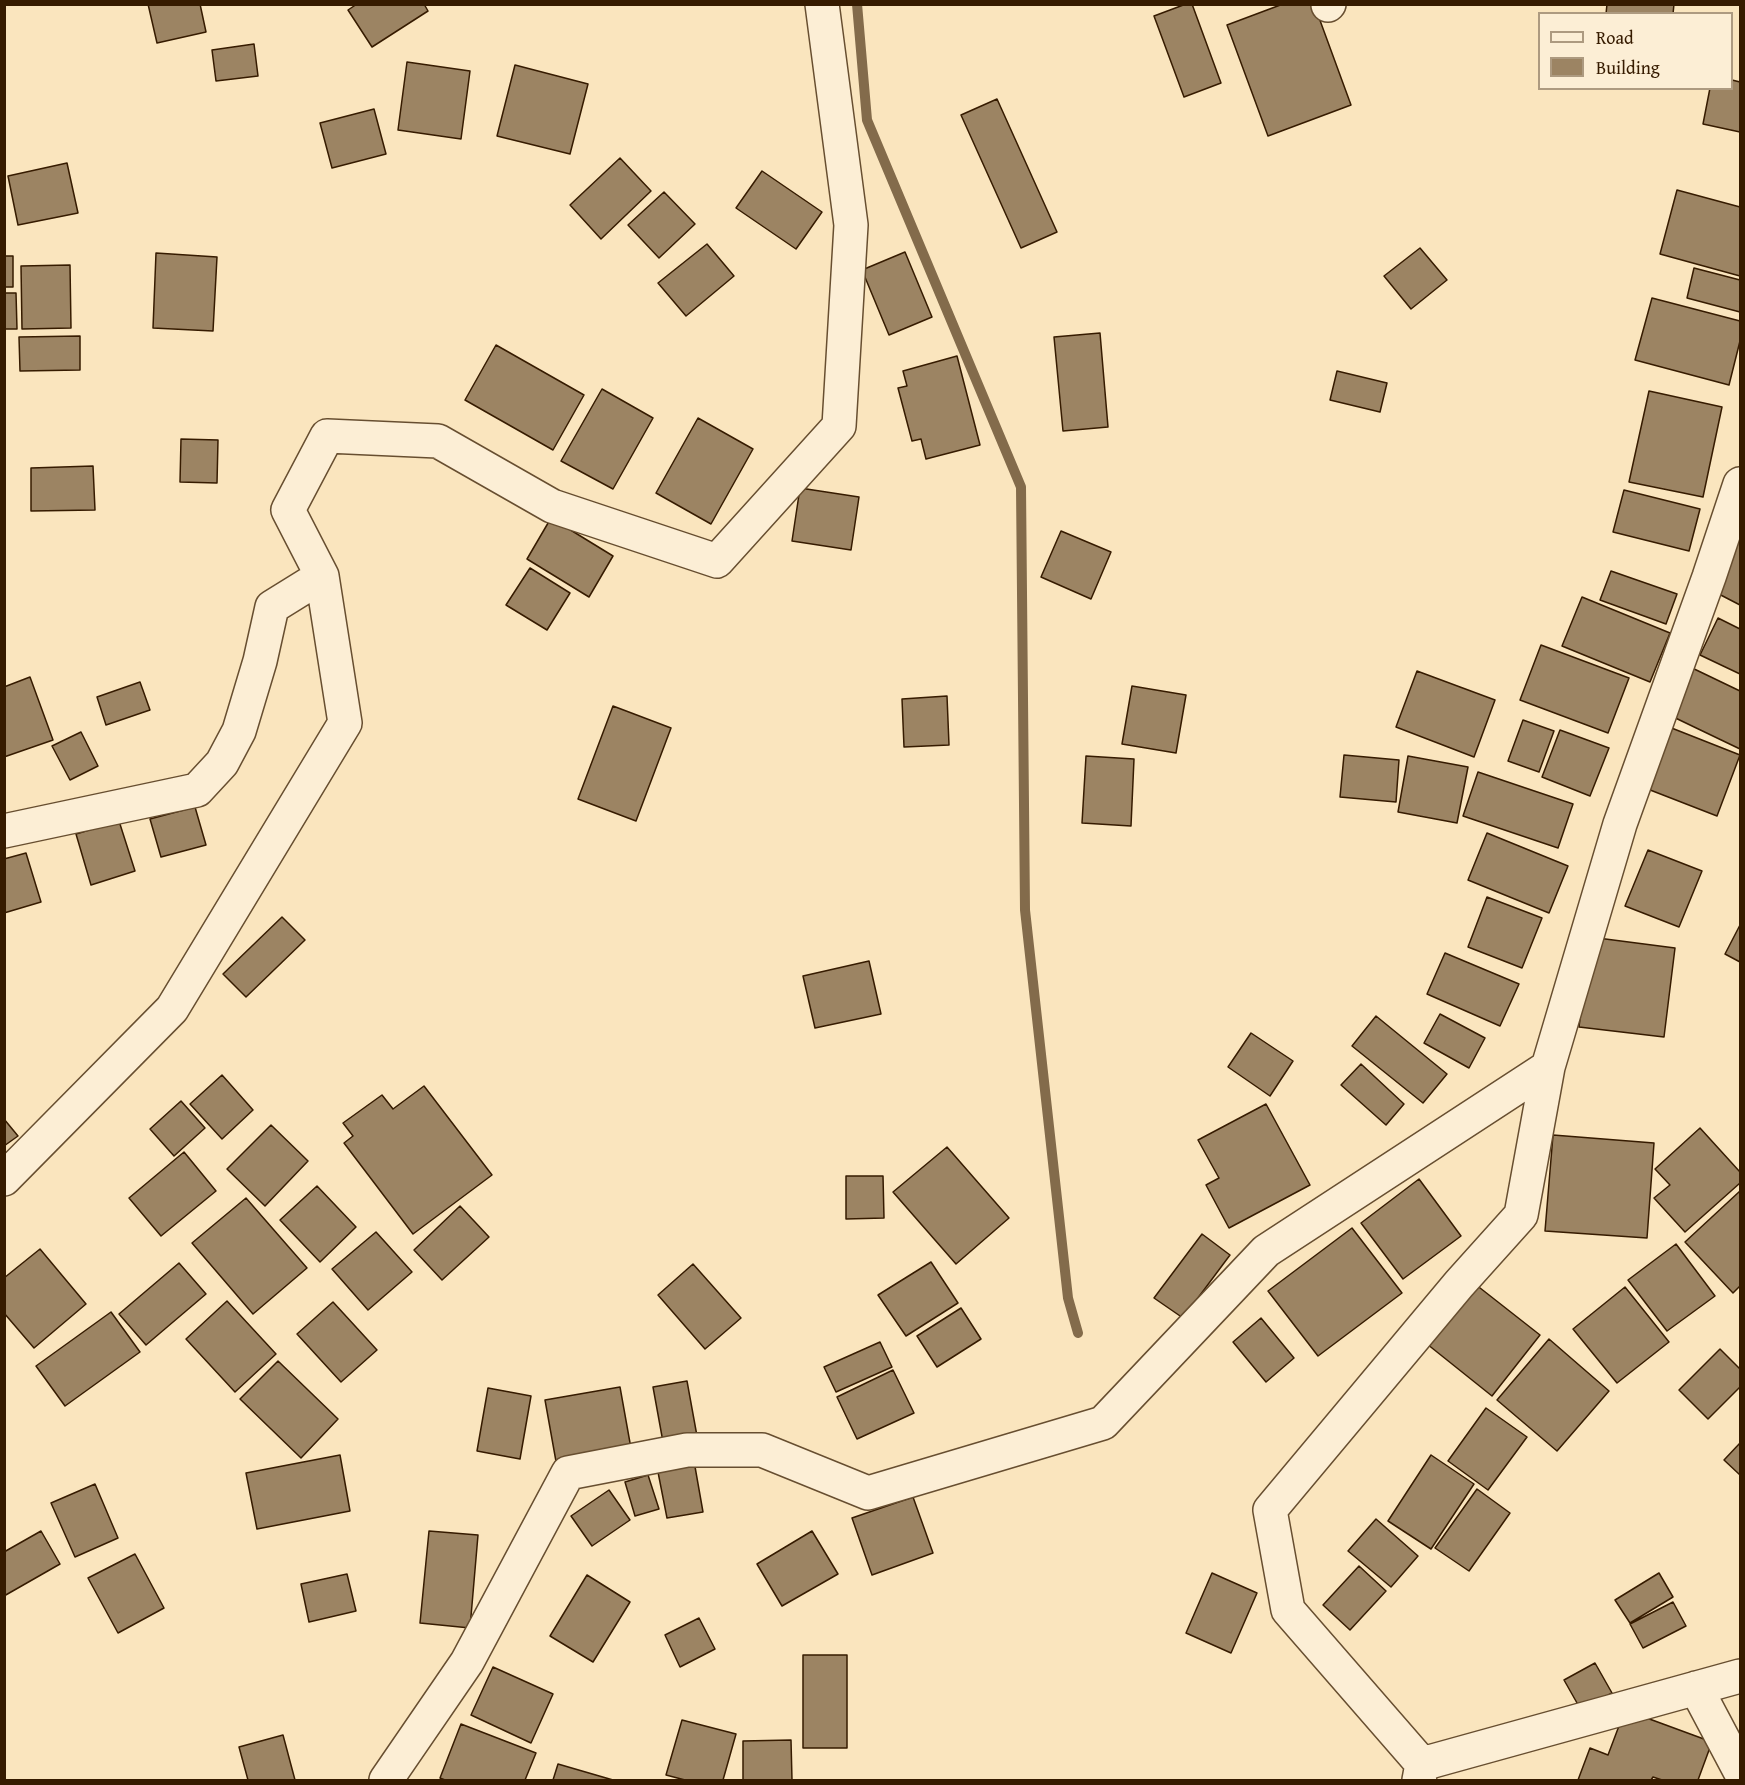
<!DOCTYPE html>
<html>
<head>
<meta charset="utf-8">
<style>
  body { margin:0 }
  #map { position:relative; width:1745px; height:1785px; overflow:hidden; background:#fae5be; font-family:"Gentium Book Plus",serif }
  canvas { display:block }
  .frame { position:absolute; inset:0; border:6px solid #361b00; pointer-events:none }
  .legend { position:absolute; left:1538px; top:12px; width:195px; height:78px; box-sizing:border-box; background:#fceed5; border:2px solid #ad9a80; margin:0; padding:8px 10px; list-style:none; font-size:18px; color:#361b00 }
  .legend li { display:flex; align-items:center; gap:12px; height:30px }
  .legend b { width:30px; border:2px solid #ad9a80 }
</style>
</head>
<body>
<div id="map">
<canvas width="1745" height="1785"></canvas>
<div class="frame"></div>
<ul class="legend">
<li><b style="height:8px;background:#fceed5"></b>Road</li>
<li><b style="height:16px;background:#9c8463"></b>Building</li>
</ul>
</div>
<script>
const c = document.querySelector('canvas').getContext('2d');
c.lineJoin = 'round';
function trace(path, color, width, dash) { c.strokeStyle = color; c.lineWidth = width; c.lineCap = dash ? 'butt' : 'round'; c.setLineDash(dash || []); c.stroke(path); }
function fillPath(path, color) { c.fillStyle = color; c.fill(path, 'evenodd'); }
trace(new Path2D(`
  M857 4 867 120 1021 487 1025 910 1068 1298 1078 1333`), '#836b4b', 10);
const building = new Path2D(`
  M148 4H200L206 32 157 43Z
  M357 4H424L428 11 372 47 348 10Z
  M1186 4H1192L1221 83 1184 97 1154 16Z
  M1283 4H1314L1351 105 1268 136 1227 25Z
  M1607 4H1674L1673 14H1606Z
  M254 44 258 76 216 81 212 50Z
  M407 62 470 71 461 139 398 130Z
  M515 65 588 84 570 154 497 136Z
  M1732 80 1740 82V132L1703 124 1710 88H1732Z
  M997 99 1057 232 1021 248 961 115Z
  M374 109 386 154 332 168 320 123Z
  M620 158 651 191 601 239 570 205Z
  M67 163 78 213 18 225 8 176Z
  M762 171 822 212 796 249 736 208Z
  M1677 190 1740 207V276L1660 254Z
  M664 192 695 224 659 258 628 225Z
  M707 244 734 276 686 316 658 283Z
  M1420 248 1447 280 1411 309 1384 276Z
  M905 252 932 317 889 335 862 270Z
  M156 253 217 257 213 331 153 328Z
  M4 256H13V287H4Z
  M70 265 71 328 22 329 21 266Z
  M1694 268 1740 280V312L1687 298Z
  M4 293H16L17 329H4Z
  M1652 298 1740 321V341L1729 385 1635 360Z
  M1100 333 1108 427 1063 431 1054 337Z
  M80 336V370L20 371 19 337Z
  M496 345 584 395 553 450 465 400Z
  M957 356 980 445 926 459 921 439 912 441 898 388 907 386 903 371Z
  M1337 371 1387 383 1380 412 1330 400Z
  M602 389 653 418 613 489 561 461Z
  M1649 391 1722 407 1703 497 1629 482Z
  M698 418 753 449 711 524 656 493Z
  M181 439 218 440 217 483 180 482Z
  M93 466 95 510 31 511V468Z
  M800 488 859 497 851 550 792 541Z
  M1624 490 1700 509 1689 551 1613 532Z
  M551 518 613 556 589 597 527 559Z
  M1061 531 1111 552 1091 599 1041 577Z
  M1740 538V605L1713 591Z
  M530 568 570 593 547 630 506 605Z
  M1611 571 1677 594 1666 624 1600 600Z
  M1582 597 1670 633 1650 682 1562 646Z
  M1718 618 1740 629V674L1700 655Z
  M1541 645 1629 678 1608 733 1520 700Z
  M1688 666 1740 691V749L1665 713Z
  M1417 671 1495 700 1474 757 1396 727Z
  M30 677 53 740 4 757V687Z
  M140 682 150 710 106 725 97 697Z
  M1132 686 1186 695 1176 753 1122 744Z
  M947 696 949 745 904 747 902 699Z
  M613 706 671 728 636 821 578 799Z
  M1523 720 1554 731 1539 772 1508 761Z
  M1669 727 1740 755 1717 816 1645 788Z
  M1560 730 1609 748 1590 796 1542 777Z
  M81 732 98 766 70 780 52 746Z
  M1344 755 1399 760 1396 802 1340 797Z
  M1086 756 1134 759 1131 826 1082 823Z
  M1408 756 1468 767 1457 823 1398 812Z
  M1478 772 1573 804 1558 848 1463 816Z
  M195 807 206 845 161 857 150 819Z
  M119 821 135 871 91 885 76 834Z
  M1487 833 1568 866 1549 913 1468 880Z
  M1648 850 1702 871 1679 927 1625 906Z
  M26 853 41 902 4 913V859Z
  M1487 897 1542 918 1522 968 1468 947Z
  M282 917 305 940 246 997 223 974Z
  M1740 925V962L1725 954Z
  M1590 937 1675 948 1664 1037 1579 1027Z
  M1445 953 1519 984 1500 1026 1427 994Z
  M869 961 881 1014 815 1028 803 976Z
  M1440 1014 1485 1038 1469 1068 1424 1043Z
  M1376 1016 1447 1074 1423 1103 1352 1046Z
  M1251 1033 1293 1061 1270 1096 1228 1067Z
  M1361 1064 1404 1104 1386 1125 1341 1085Z
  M222 1075 253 1110 222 1139 190 1104Z
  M424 1086 492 1175 413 1234 344 1143 353 1136 343 1123 382 1095 393 1109Z
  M181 1101 205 1128 174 1156 150 1129Z
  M1266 1104 1310 1185 1229 1228 1206 1185 1219 1178 1198 1140Z
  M4 1119 18 1136 4 1146Z
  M271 1125 308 1161 265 1206 227 1169Z
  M1700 1128 1740 1172V1183L1685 1232 1654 1198 1670 1185 1655 1169Z
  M1553 1135 1654 1143 1647 1238 1545 1231Z
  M947 1147 1009 1218 956 1264 893 1192Z
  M184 1152 216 1191 161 1236 129 1198Z
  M846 1176H883L884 1218 846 1219Z
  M1419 1179 1461 1236 1403 1279 1361 1223Z
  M317 1186 356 1227 320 1262 280 1220Z
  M1740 1191V1286L1733 1293 1685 1242Z
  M246 1198 307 1268 253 1314 192 1243Z
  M460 1206 489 1237 442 1280 414 1250Z
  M1352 1228 1402 1293 1318 1356 1268 1291Z
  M376 1232 412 1272 368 1310 332 1269Z
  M1202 1234 1230 1255 1183 1318 1154 1298Z
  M1676 1244 1715 1296 1667 1331 1628 1280Z
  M40 1249 86 1304 34 1348 4 1313V1278Z
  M931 1262 958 1303 906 1336 878 1295Z
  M179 1263 206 1294 146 1345 119 1314Z
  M693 1264 741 1318 705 1349 658 1295Z
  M1475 1284 1540 1335 1492 1396 1427 1344Z
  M1625 1287 1669 1342 1617 1383 1573 1329Z
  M227 1301 276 1354 235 1392 186 1339Z
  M333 1302 377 1350 341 1382 297 1334Z
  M961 1308 981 1339 937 1367 917 1336Z
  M111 1312 140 1352 65 1406 36 1366Z
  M1261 1318 1294 1358 1266 1382 1233 1342Z
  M1549 1339 1609 1391 1557 1451 1497 1400Z
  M880 1342 892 1367 836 1392 824 1367Z
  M1720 1349 1740 1369V1387L1708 1419 1679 1390Z
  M278 1361 338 1419 301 1458 240 1399Z
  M893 1370 914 1413 857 1439 837 1397Z
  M687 1381 697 1436 663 1442 653 1387Z
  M620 1387 632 1454 557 1467 545 1400Z
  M488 1388 531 1396 520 1459 477 1451Z
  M1486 1408 1527 1437 1488 1490 1448 1461Z
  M1740 1443V1475L1724 1460Z
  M340 1455 350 1511 257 1529 246 1473Z
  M1431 1455 1474 1484 1431 1549 1388 1521Z
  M694 1461 703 1512 667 1518 657 1467Z
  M648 1475 659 1509 635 1516 625 1482Z
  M95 1484 118 1538 75 1557 51 1503Z
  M1477 1489 1510 1513 1469 1571 1435 1548Z
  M609 1490 630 1520 592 1546 571 1516Z
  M913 1497 933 1553 872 1575 852 1518Z
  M1376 1519 1418 1556 1391 1587 1348 1551Z
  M41 1531 60 1564 4 1596V1552Z
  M429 1531 478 1535 470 1628 420 1623Z
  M812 1531 838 1574 782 1606 757 1564Z
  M135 1554 164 1608 118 1633 88 1578Z
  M1359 1566 1386 1591 1350 1630 1323 1605Z
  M1212 1573 1257 1593 1231 1653 1186 1633Z
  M1659 1573 1673 1597 1630 1623 1615 1600Z
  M347 1574 356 1611 309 1622 301 1584Z
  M587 1575 630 1602 593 1662 550 1636Z
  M1673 1602 1686 1626 1643 1648 1630 1624Z
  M699 1618 715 1649 680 1667 665 1635Z
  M803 1655H847V1748H803Z
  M1595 1663 1612 1693 1581 1710 1564 1680Z
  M493 1667 553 1694 531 1743 471 1715Z
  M1625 1710 1712 1742 1698 1780H1662L1653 1777 1651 1780H1578L1590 1748 1608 1755Z
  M682 1720 736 1734 723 1780H685L666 1775Z
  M461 1724 536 1753 525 1780H445L440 1778Z
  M283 1735 295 1780H248L239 1747Z
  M791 1740 792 1780H743V1741Z
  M558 1764 613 1780H553Z`);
fillPath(building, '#9c8463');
trace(building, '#361b00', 1.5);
const minor = new Path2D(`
  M1328 5 1329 4
  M4 831 197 790 222 763 239 731 260 661 272 607 322 576
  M4 1179 172 1009 345 723 322 576 288 510 327 436 438 441 552 506 717 561 839 426 851 225 822 4
  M1696 1688 1740 1771
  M1422 1764 1740 1676
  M386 1780 467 1662 568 1473 687 1450H762L868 1493 1103 1423 1266 1251 1548 1067
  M1419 1780 1422 1764 1288 1610 1270 1510 1459 1284 1521 1215 1548 1067 1620 824 1709 577 1740 484`);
trace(minor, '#674e30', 36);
trace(minor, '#fceed5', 33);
</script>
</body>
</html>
